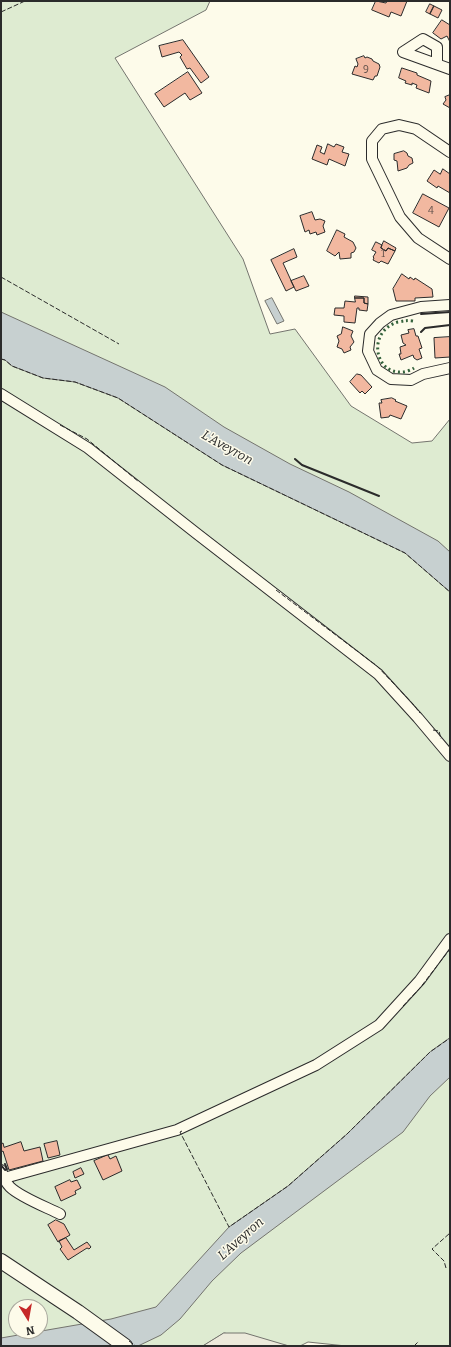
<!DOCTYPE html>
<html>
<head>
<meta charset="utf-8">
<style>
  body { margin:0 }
  #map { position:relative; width:451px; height:1347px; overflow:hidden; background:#fdfbea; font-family:Bitter,serif }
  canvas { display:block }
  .frame { position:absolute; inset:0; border:2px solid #2b2b2b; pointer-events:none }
  .north { position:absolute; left:8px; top:1299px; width:40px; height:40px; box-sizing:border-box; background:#fdfbea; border:1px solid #a9a89e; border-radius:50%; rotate:169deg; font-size:11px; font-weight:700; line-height:16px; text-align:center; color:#2b2b2b }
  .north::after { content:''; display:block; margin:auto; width:14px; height:18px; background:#c62828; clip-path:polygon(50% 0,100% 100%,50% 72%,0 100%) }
</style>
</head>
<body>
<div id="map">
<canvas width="451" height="1347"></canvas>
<div class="frame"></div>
<div class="north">N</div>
</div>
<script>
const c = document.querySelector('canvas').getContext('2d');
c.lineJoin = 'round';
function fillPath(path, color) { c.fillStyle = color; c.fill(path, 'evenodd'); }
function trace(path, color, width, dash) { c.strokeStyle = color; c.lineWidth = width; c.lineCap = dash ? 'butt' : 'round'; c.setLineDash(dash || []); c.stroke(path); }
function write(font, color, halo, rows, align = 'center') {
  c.font = font + ' Bitter,serif'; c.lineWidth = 3; c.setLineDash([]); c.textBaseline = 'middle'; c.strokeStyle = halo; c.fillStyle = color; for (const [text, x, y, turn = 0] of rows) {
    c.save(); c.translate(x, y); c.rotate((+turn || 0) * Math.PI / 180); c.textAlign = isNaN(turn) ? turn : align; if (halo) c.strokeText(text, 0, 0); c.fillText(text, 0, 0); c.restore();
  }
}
const green = new Path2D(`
  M1 1H210L206 10 115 58 243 259 270 334 295 329 351 406 412 443 432 441 450 419V1346H346L308 1342 300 1346H289L224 1333 203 1346H1ZM16 1307H40V1331H16Z`);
fillPath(green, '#deebd1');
trace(green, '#74746e', 1);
const parking = new Path2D(`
  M224 1333H245L289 1346H203Z`);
fillPath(parking, '#eceadb');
trace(parking, '#74746e', 1);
const water = new Path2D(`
  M272 298 284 321 277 324 265 301Z
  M1 312 165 387 224 427 290 464 349 492 438 541 450 552V592L405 553 222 465 118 398 75 382 43 378 12 366 5 360 1 359Z
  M450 1038V1077L430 1096 403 1132 241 1253 212 1281 180 1319 161 1335 138 1346H1V1338L111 1319 156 1307 229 1227 288 1186 347 1134 430 1052Z`);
fillPath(water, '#c7d0d0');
trace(water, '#74746e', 1);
const building = new Path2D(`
  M376 1 386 3 387 1H407L401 16 391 12 389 17 372 10Z
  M430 4 434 6 430 14 426 12Z
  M434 6 442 10 438 18 430 14Z
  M442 20 450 25V42L447 36 441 39 433 33Z
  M183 40 209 77 201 83 190 68 187 69 180 57 182 55 179 52 162 57 159 46Z
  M364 56 365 58 367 57 372 59 373 61 379 64 380 67 377 76H375L373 80 352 74 355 66 357 67 358 64 356 59Z
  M402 68 417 73V75L431 81 429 93 416 88 417 85 412 83V85L405 83 406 81 399 78Z
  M188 72 202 93 190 100 185 93 164 107 155 94Z
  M450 95V110V108L443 104 446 100 445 97Z
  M328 144 334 147 336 144 344 147 342 152 349 154 345 166 329 159 327 165 312 159 317 145 322 147 320 152 324 154Z
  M404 151 407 153 408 156 412 158 413 163 409 165 407 168 398 171 397 161 394 160V154Z
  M443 169 450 174V193L438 186 437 188 427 181 434 170 440 174Z
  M423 194 449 208 439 227 413 213Z
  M312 212 315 220 320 219 325 221 323 226 325 232 317 235 316 232 310 234 309 230 305 232 300 216Z
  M337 230 345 234 344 237 353 242 356 248 354 252 351 253V258L340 259 339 252 335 256 327 251Z
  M384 241 396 248 395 251 388 248 386 251 381 248Z
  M376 242 382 245 381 248 386 251 388 248 395 251 388 264 381 261 379 263 373 260 374 258 373 257 376 252 372 250Z
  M294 249 297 257 283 263 294 287 286 291 271 260Z
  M402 274 409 279 410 277 414 280 415 278 432 289 433 297 415 298V301H396L393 289Z
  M304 276 309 286 296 291 291 281Z
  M355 296 368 297V304L364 303V298H355Z
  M355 298H364V303L368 304 367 311 359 310V308H357L355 323 344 322V316L334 315 335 308H344L345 301 355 302Z
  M343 327 353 331 351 336 354 342 350 347 351 350 344 353 342 349 337 347 339 341 337 336 341 334Z
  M414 329 416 336H418L422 348 419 349 422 358 417 360 414 358 413 355 401 360 399 354H401L400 347 406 345 403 343 401 335 409 333 408 330Z
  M450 337V357L435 358 434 338Z
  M357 374 361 375 372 387 365 394 362 391 360 393 350 382Z
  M392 398 396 400 395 401 407 406 401 419 390 415 389 417 381 418 379 403H382L381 400Z
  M57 1141 60 1155 48 1158 44 1144Z
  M21 1142 24 1151 40 1147 43 1161 9 1170 3 1151 1 1152V1144L3 1143 4 1147Z
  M108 1155 110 1159 116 1156 122 1171 103 1180 94 1161Z
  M81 1168 84 1174 75 1178 73 1172Z
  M70 1180 71 1182 77 1180 81 1188 75 1191 76 1194 61 1201 55 1187Z
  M56 1220 64 1224 70 1235 58 1242 48 1225Z
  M66 1238 74 1250 87 1242 91 1247 89 1249 87 1248 68 1260 60 1249 62 1247 59 1241Z`);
fillPath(building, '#f2b8a0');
trace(building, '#2b2b2b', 1);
const street = new Path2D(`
  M437 64V47L423 39 403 52 450 69
  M450 152 416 129 399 125 382 129 372 141V159L400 217 418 238 450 259
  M450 305 421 307 391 315 380 323 370 334 368 351 377 370 391 379 411 380 423 374 450 368
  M1 394 88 448 196 533 378 674 418 718 450 756
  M1 1170C3 1176 5 1182 10 1187 20 1197 46 1207 60 1214
  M1 1179 177 1130 316 1065 379 1025 420 980 450 939`);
const secondary = new Path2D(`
  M1 1261 78 1312 125 1346`);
trace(street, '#2b2b2b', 12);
trace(secondary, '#2b2b2b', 16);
trace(street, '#fdfbea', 10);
trace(secondary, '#fdfbea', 14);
trace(new Path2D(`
  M413 321C407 320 404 321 398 322 367 331 374 374 402 372 406 372 411 370 414 368`), '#34623c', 3, [2, 3]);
trace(new Path2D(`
  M1 12 25 1
  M1 277 119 344
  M1 359 5 360 12 366 43 378 75 382 118 398 222 465 405 553 450 592
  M60 425 87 439 139 482
  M276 590 377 666 413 704 420 713
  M433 730 439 731 441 739
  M403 1006 420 988 450 949
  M182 1131 180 1132 229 1227 288 1186 347 1134 430 1052 450 1038
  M446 1268 444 1261 432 1249 450 1233
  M129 1341 136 1346
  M414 1346 419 1341`), '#2b2b2b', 1, [5, 2]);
trace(new Path2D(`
  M421 314 450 312
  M421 332 425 328 450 325
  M295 459 302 465 379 496
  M1 1165 5 1170 7 1169 5 1164`), '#2b2b2b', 2);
write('10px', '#5d4e48', null, [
  ["9",366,70],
  ["4",431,211],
  ["1",383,254]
]);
write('italic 13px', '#2b2b2b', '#fdfbea', [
  ["L'Aveyron",227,448,29],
  ["L'Aveyron",241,1239,-42]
]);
</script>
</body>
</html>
